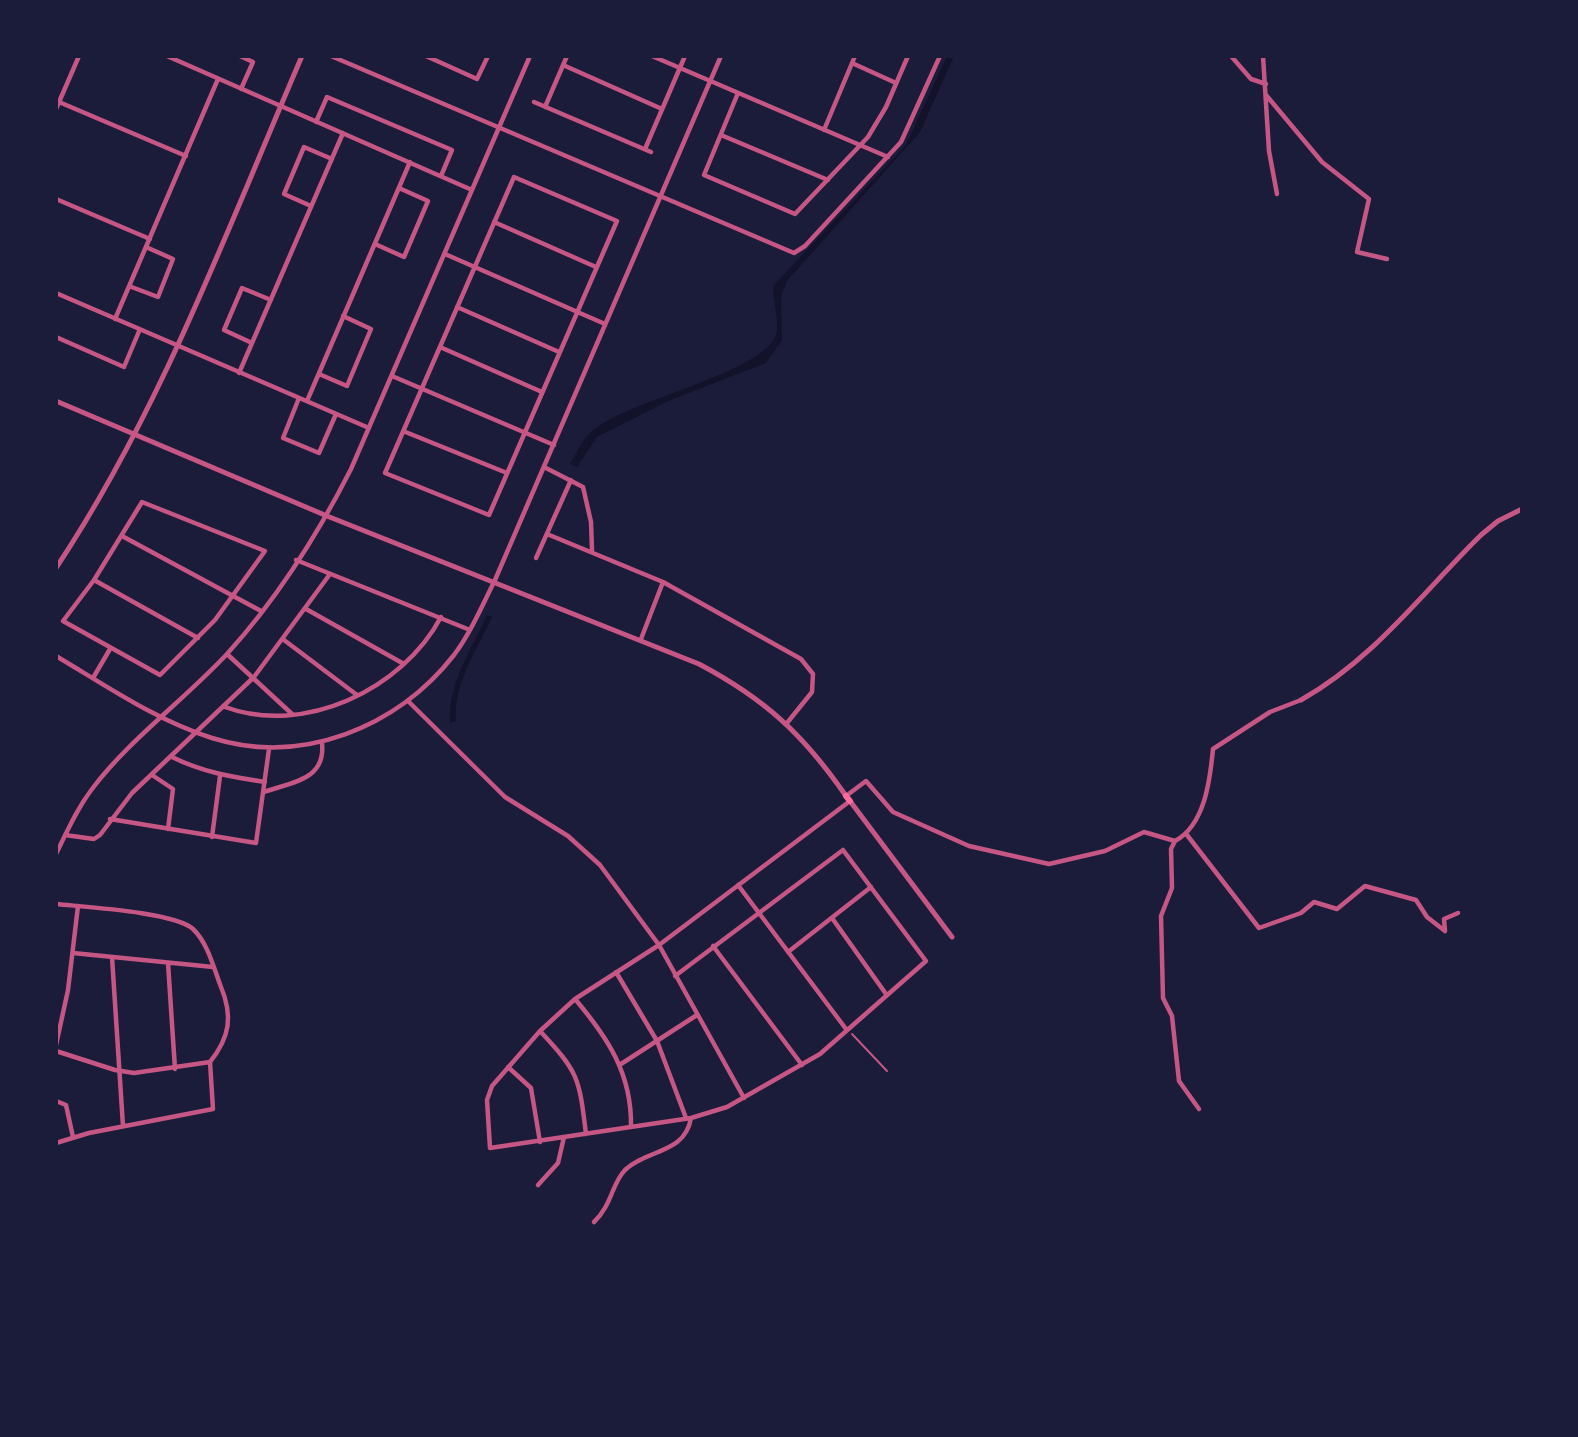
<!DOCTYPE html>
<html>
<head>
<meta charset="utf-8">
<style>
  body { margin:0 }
  #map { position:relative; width:1578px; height:1437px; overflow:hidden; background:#1b1b3a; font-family:Bitter,serif }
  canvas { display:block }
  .frame { position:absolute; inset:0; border:58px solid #1b1b3a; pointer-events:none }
</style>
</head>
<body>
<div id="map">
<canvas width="1578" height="1437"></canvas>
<div class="frame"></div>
</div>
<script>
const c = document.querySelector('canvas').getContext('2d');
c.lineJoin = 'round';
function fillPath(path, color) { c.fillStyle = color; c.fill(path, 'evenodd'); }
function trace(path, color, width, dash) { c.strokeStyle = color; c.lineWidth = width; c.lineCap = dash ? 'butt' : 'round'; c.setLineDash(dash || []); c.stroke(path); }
fillPath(new Path2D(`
  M947 56H954L920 132 787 281 781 296 782 340 766 363 668 401 597 437 577 467 570 464C576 454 582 440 591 432 626 400 762 374 776 335 780 322 773 300 773 286L906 145Z
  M487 615 492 617C477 649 453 685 456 721L450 723C448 684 471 650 487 615Z`), '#12122b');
trace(new Path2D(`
  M852 1034 887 1071`), '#c65784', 2);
trace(new Path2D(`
  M167 56 472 190
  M240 56 253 62 241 89
  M331 56 794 253 805 246 901 142 940 56
  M426 56 477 79 488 56
  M652 56 888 157
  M1231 56 1251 79 1266 84
  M1263 56 1269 151 1277 194
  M852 63 896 83
  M563 65 662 109
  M738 93 704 175 795 214 868 137 886 107 908 56
  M1266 95 1322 162 1369 199 1357 252 1387 259
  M59 102 186 156
  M534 102 651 152
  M545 107 567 56
  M56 109 79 56
  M316 122 327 97 452 150 441 176
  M824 130 855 56
  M721 135 828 180
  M645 149 685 56
  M514 177 617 221 489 515 385 473Z
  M56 199 150 239
  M311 206 284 194 304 147 332 159
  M494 222 596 267
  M375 244 404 257 428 201 399 188
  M445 254 605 324
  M129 286 158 297 173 259 146 247
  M56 293 369 428
  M457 307 559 352
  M115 319 218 79
  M56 337 124 367 140 329
  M252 343 224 330 242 288 271 300
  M440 347 542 392
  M239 373 343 133
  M319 374 347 386 371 329 343 316
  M392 376 554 445
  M299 398 283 438 319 453 336 414
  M307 401 410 162
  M403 431 507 473
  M544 467 583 487 591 522 592 550
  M142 502 265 551 215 620 160 675 63 621 94 580Z
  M547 534 663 582 801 659 813 674 812 692 787 723
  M122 536 261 611
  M536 558 571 480
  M296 560 470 630
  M94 580 198 638
  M306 609 404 664
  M641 639 663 582
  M284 640 357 695
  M227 654 292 714
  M56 656C105 685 157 721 212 738 301 766 397 728 454 655 471 632 482 606 495 580L721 56
  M93 678 110 649
  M408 701 505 797 568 836 600 865 659 945 744 1098
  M225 707C304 736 402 690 441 617
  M172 757C202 772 232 777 265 782
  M152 775 173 789 168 829
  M264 792C292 782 326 780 322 743
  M846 796 866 781 893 812 969 846 1049 864 1105 851 1144 832 1175 841C1205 825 1210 780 1213 749L1270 712 1301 700
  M110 819 256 843 269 749
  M65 835 94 839 100 835 132 793 254 677 330 574
  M1187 835 1259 928 1301 913 1314 902 1337 909 1365 886 1416 900 1427 917 1445 931 1444 919 1458 913
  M212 837 220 776
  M1175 841 1171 849 1172 888 1161 916 1163 998 1172 1016 1179 1081 1199 1109
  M56 854C67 832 76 810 92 789 129 740 184 700 227 654 276 600 318 534 351 469L530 56
  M738 885 846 1029
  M56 904C84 907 175 912 193 929 208 943 214 969 221 987 233 1016 230 1037 210 1062L134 1073 115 1070 56 1051
  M832 918 886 994
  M713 946 802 1065
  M788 952 871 887
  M73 953 213 967
  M112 957 123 1126
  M168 963 175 1069
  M616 972 657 1041 686 1118
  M675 976 843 850 926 961 820 1054 727 1107 691 1118 490 1148 487 1100 492 1086 540 1031 575 999 659 945 850 801
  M575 999C608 1038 632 1074 631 1127
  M540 1031C579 1073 579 1077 586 1134
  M56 1045 68 990 78 906
  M621 1064 697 1015
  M508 1067 531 1088 540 1142
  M56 1101 66 1105 73 1137
  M56 1143 89 1133 213 1109 210 1062
  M538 1185 558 1163 564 1137
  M594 1222C612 1205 612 1183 625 1170 647 1149 685 1154 691 1118`), '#c65784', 4.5);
trace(new Path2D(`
  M56 401 327 516 699 664C765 699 803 734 846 796
  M56 568C161 410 227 230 302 56
  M1301 700C1375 658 1422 593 1481 535L1498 521 1522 509
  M850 801 952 937`), '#c65784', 5);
trace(new Path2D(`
  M846 796 850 801`), '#ff6b9d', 6);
</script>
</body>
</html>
